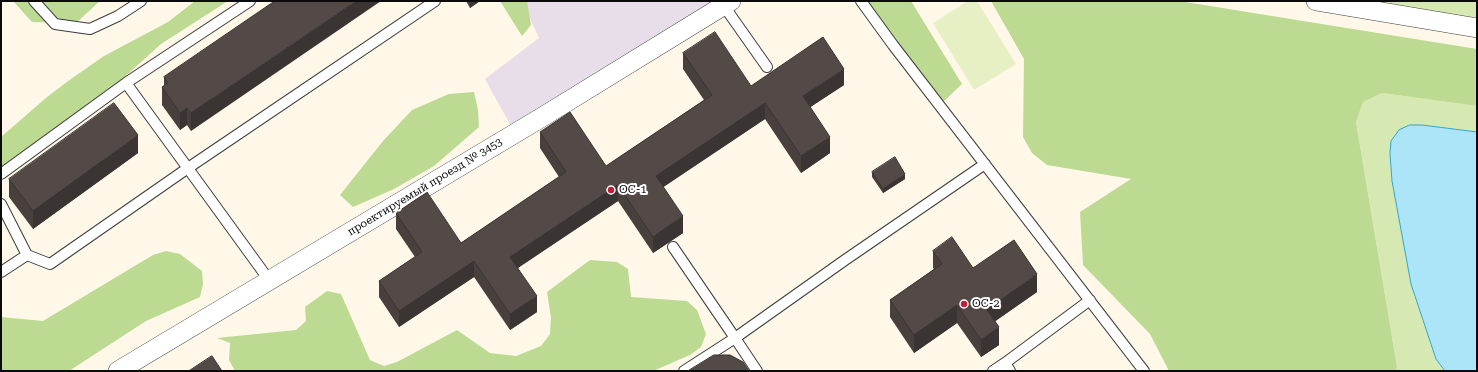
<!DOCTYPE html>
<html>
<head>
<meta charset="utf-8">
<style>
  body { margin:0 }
  #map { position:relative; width:1478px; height:372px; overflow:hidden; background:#fff7e8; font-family:"Roboto Serif",serif }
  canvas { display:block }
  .frame { position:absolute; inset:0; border:2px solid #0a0a0a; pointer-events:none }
</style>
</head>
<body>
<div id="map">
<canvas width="1478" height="372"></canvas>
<div class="frame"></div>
</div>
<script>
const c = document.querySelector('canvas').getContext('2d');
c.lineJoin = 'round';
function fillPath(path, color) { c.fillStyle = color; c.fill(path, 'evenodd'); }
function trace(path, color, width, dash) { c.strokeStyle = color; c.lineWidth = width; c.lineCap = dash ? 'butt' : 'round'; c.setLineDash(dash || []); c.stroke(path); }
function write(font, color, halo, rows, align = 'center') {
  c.font = font + ' "Roboto Serif",serif'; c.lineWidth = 4; c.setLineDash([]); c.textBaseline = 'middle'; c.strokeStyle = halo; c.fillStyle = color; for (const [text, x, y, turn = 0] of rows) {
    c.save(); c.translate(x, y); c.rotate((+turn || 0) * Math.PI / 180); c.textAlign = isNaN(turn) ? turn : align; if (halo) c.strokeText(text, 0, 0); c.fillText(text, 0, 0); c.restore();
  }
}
fillPath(new Path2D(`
  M522 1H718L512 128 485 79 539 38Z`), '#e7deea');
fillPath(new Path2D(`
  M1351 1H1477V21Z
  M1382 93 1477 106V132L1422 125H1410L1391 141 1390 155 1392 181 1411 284 1436 359 1445 371H1396L1397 367 1356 122 1363 102Z`), '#d6e9b2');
fillPath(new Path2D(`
  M13 1H100L76 23 32 22Z
  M195 1H228L161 44 40 153 7 177 1 179V137L47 97 71 79 104 56 168 22Z
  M500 1H527L531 25 522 36Z
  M866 1H911L962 84 943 102Z
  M991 1H1179L1477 49V106L1382 93 1363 102 1356 122 1397 367 1396 371H1169L1150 334 1083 265 1080 212 1131 179 1047 165 1032 153 1023 137 1024 59Z
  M474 92 478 110 479 127 434 166 394 189 353 207 340 195 383 141 412 110 449 94Z
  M166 251 180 254 202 271 203 284 200 297 146 321 69 371H1V317L43 321 153 255Z
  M590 260 617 262 628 269 631 297 687 301 697 310 706 334 701 347 690 355 653 371H235L229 360 230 343 217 338 296 330 306 321 305 307 327 291 341 294 370 360 384 366 397 362 457 330 490 353 516 356 541 346 550 334 551 318 547 292Z`), '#bcda91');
fillPath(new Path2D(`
  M968 1H977L1016 64 974 90 933 23Z`), '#e7f0c4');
const water = new Path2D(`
  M1410 125H1422L1477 132V371H1445L1436 359 1411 284 1392 181 1390 154 1391 141 1399 130Z`);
fillPath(water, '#ace5f7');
trace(water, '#31a6d0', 1);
const lane = new Path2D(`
  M34 1 55 24 90 29 118 16 141 1
  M861 1 893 45 1144 371
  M724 6 767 67
  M126 83 269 280
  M1 174 126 83 250 1
  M1 204 27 255 50 264 188 168 435 1
  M673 247 735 338 845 260 985 164
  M1 272 27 255
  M684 371 735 338 757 371
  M993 371 1005 363
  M1010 371 1005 363 1090 300`);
const street = new Path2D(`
  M1316 1 1477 28
  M118 371 539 119 731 1`);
trace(lane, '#3d3d3d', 12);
trace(street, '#3d3d3d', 20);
trace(lane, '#fff', 10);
trace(street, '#fff', 19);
fillPath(new Path2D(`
  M275 1 191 131 187 125 180 130 162 105V87L164 86V77Z
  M466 1H480L470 8Z
  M683 53 751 86 844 85 810 107 830 153 801 173 765 119 663 187 683 233 653 253 618 201 518 268 537 312 510 330 474 277 399 327 379 297V281L415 257 396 229V213L461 243 559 177 540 148V132L606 166 704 100 683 69Z
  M138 153 33 229 9 197V179Z
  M872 172 905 179 883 193 872 177Z
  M933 251 973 268 1037 292 995 321 999 345 981 357 957 323 914 353 890 317V300L934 269 933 268Z`), '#47403d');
fillPath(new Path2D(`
  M356 1H381L191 131V113Z
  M473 1H480L470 8V3Z
  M844 69V85L803 112V96Z
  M765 103V119L656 192V176Z
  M187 108V125L180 130V113Z
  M138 135V153L33 229V211Z
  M830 137V153L801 173V156Z
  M905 174V179L883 193V189Z
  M618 185V201L510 273V257Z
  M683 216V233L653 253V237Z
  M474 261V277L399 327V311Z
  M1037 274V292L987 327V310Z
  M537 296V312L510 330V314Z
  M957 305V323L914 353V335Z
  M999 327V345L981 357V340Z`), '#3a3432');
const building = new Path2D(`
  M275 1H356L191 113 187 108 180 113 162 87 168 83 164 77Z
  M715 32 751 86 823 37 844 69 803 96 830 137 801 156 765 103 656 176 683 216 653 237 618 185 510 257 537 296 510 314 474 261 399 311 379 281 422 252 396 213 427 192 461 243 566 172 540 132 570 112 606 166 712 95 683 53Z
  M114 103 138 135 33 211 9 179Z
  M895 157 905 174 883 189 872 172Z
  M952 237 973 268 1014 240 1037 274 987 310 999 327 981 340 957 305 914 335 890 300 942 264 933 251Z
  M714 355H730L743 362 749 371H688Z
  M212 356 222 371H189Z`);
fillPath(building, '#534a47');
trace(building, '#3a3432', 1);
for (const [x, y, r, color] of [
  [611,190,4,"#bc213d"],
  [964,304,4,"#bc213d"]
]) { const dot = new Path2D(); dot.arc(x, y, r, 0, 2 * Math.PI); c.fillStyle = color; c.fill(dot); trace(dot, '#fff', 1.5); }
write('11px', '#0a0a0a', '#fff', [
  ["проектируемый проезд № 3453",425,187,-31]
]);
write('11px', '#0a0a0a', '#fff', [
  ["ОС-1",619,190],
  ["ОС-2",972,304]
], 'left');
</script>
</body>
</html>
